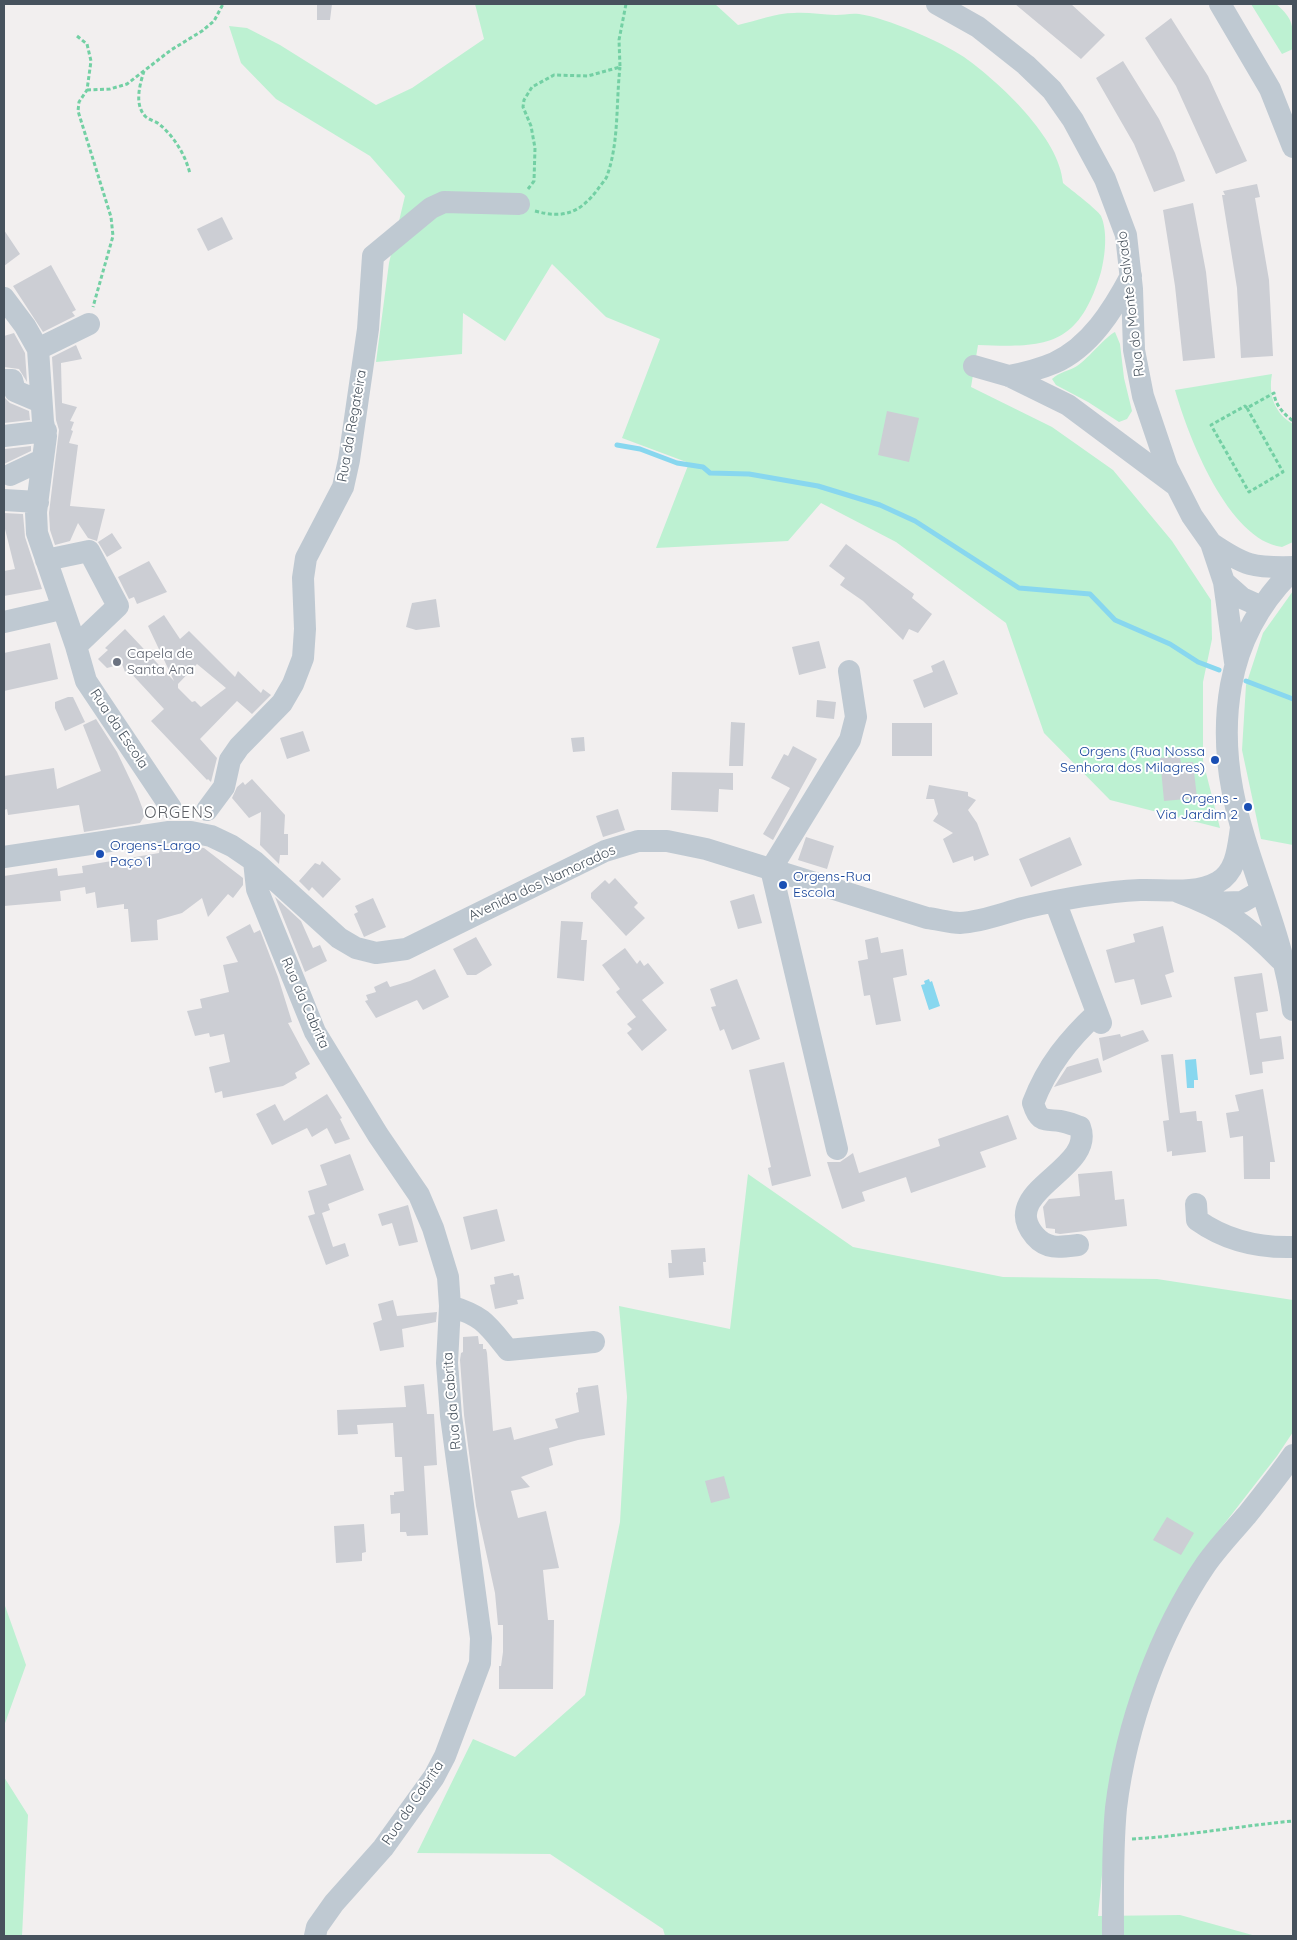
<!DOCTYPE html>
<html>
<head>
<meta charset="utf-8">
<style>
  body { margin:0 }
  #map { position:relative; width:1297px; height:1940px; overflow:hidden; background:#f2efef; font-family:Quicksand,sans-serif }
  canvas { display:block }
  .frame { position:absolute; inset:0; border:5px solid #47525d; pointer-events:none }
</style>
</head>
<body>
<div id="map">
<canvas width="1297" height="1940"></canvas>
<div class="frame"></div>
</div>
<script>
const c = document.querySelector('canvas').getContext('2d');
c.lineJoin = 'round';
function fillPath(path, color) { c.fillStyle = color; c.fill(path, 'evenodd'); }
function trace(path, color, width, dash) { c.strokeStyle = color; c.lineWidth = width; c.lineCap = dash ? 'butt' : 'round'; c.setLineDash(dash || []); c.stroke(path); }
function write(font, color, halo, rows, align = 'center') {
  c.font = font + ' Quicksand,sans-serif'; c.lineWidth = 4; c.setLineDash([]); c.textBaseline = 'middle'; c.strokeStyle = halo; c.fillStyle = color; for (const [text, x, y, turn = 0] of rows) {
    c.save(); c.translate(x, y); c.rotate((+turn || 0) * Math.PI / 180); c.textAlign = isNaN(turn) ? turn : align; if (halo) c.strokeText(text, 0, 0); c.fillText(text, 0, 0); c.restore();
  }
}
fillPath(new Path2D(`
  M475 4H715L738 25C756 21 776 13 794 13 808 12 822 15 836 15 843 15 851 13 859 14 887 18 940 41 964 57 999 82 1060 138 1063 183 1071 190 1097 209 1101 216 1108 232 1105 256 1101 272 1079 345 1049 348 978 345L971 387 1052 427 1113 470 1172 541 1211 600 1212 639 1203 682V761L1220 828 1110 800 1044 733 1006 623 896 542 821 503 788 541 656 548 689 463 622 438 660 339 606 317 552 264 505 341 463 313 462 354 376 362 389 263 405 196 370 156 276 99 241 63 229 26 247 28 280 45 376 105 412 88 484 39Z
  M1251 4H1276C1294 19 1293 26 1293 49L1282 54Z
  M1115 332 1120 344 1124 378 1132 411 1127 419 1119 422 1088 402 1056 385 1052 379C1059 372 1069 371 1077 366 1090 357 1105 337 1115 332Z
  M1272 374C1268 395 1275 414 1293 424V542L1282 547C1228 540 1188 436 1175 390Z
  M1293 591V845L1261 839 1242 750 1246 685 1263 633Z
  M748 1174 853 1247 1003 1277 1157 1279 1293 1300V1432L1277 1456 1218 1532 1173 1603 1106 1834 1098 1916 1180 1915 1256 1936H665L663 1929 550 1854 417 1853 473 1739 515 1757 585 1695 620 1522 627 1397 619 1306 730 1329Z
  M4 1603 26 1665 4 1726Z
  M4 1777 28 1815 22 1936H4Z`), '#bdf1d2');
fillPath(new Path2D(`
  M929 979 930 982 932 981 940 1006 929 1010 921 985 925 984 924 981Z
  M1196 1059 1198 1080H1194V1088H1187L1185 1060Z`), '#88d7ef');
trace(new Path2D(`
  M617 445 640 449 677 463 703 467 710 473 749 474 818 486 880 505 915 521 1019 588 1090 594 1115 620 1170 644 1198 662 1219 670
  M1246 681 1293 699`), '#88d7ef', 5);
fillPath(new Path2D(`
  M317 4H332L330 20H317Z
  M1015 4H1071L1105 35 1081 59Z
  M1171 18 1208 76 1247 161 1216 174 1176 86 1145 38Z
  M1123 61 1159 119 1175 153 1185 181 1154 192 1134 144 1096 78Z
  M1257 184 1260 197 1255 198 1269 280 1273 356 1241 358 1237 288 1222 195H1225L1223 191Z
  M1193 203 1206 272 1215 358 1183 361 1175 286 1163 210Z
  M222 217 233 239 208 251 197 229Z
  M4 230 20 254 4 266Z
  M51 265 76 310 72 312 75 316 43 332 13 286Z
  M14 333 25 353 27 382 19 369 4 367V336Z
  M76 345 82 359 61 363 62 403 77 407 70 421 74 422 71 430 73 431 69 443 78 445 70 506 105 509 97 541 88 538 78 523 70 541 55 545 50 530 49 513 59 430 56 420 52 357Z
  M4 397 10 403 29 411 30 420 4 423Z
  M887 411 919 418 909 462 878 455Z
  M31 446V451L4 464 5 449Z
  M4 513 23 514 25 537 42 589 4 596V571L15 569 4 525Z
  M112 533 122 548 107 557 98 542Z
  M846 544 914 594 912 598 932 614 918 633 909 629 903 640 863 601 840 585 845 578 829 566Z
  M149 561 167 592 137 604 134 597 129 599 118 577Z
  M436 599 440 627 416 630 406 627 412 603Z
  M164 615 180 639 189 631 235 677 238 671 261 693 263 689 271 695 252 714 237 701 200 739 217 758 211 782 208 779 207 780 151 721 164 709 128 670 125 672 122 664 107 668 98 659 108 650 105 648 125 629 174 681 148 626ZM197 664 226 688 201 707 195 701 192 702 178 688V684Z
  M819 641 826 668 799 675 792 647Z
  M50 643 58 679 4 691V653Z
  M944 660 958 694 924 708 913 680 933 672 931 666Z
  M68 697H73L85 722 65 731 55 708V702Z
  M817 700 836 702 834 719 816 717Z
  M96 719 117 752 137 794 145 815 140 823 84 832 79 805 8 815 7 809 4 810V776L54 768 57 789 101 771 83 725Z
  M731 722 745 723 743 766H729Z
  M892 723H932V756H892Z
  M303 731 310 751 287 759 280 738Z
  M584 737 585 751 573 752 571 738Z
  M793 746 817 759 773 840 763 834 790 788 771 778 784 754 788 756Z
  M1180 756 1181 763 1193 762 1197 798 1164 801 1160 758Z
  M672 772 733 773V790L719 789 718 812 671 810Z
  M252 779 285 815 284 834H288V855H280L279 864 260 845 261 812 249 818 232 798 237 787 243 782 245 785Z
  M929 785 968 792V796L976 800 968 810 977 823 989 855 974 861 973 856 953 863 943 839 953 833 933 821 938 814 934 799H926Z
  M618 809 625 830 603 837 596 816Z
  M806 837 834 846 827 869 798 860Z
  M1070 837 1082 865 1031 887 1019 859Z
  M170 845 204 848 243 878V885L233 898 228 894 208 917 202 898 182 913 157 920 158 940 131 942 128 909H124V904L97 908 95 892 86 894 85 887 60 891 61 901 4 906V876L57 868 58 876 83 873 82 866 159 853 160 847Z
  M322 861 341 879 323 898 312 887 309 891 299 881 315 863 320 865Z
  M615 878 638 903 634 907 645 918 626 936 591 898V893L605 880 609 884Z
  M754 894 762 923 738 929 730 901Z
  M275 897 301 921 313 948 320 945 327 961 305 972Z
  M373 898 386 927 364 937 354 914 358 912 355 906Z
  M561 921 583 922 581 940H587L584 981 557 978Z
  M250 924 254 933 260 930 278 977 292 1022 288 1023 310 1064 295 1073 297 1078 283 1086 223 1098 222 1091 215 1093 209 1067 230 1062 224 1034 210 1037 209 1033 195 1036 187 1011 202 1008 200 999 229 992 223 965 238 962 226 937Z
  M1163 926 1174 972 1165 975 1172 997 1141 1005 1134 979 1115 983 1106 950 1135 942 1133 934Z
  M476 937 492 965 476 975H467L453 949Z
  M878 937 881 953 903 949 907 975 893 978 901 1021 876 1025 870 995 864 996 858 961 868 959 865 940Z
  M625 948 637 964 640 960 644 966 648 963 664 983 642 1000 667 1030 642 1051 627 1033 632 1029 627 1024 636 1017 616 992 620 989 602 965Z
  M435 969 449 997 423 1010 417 1000 376 1018 365 1001 368 1000 366 995 376 992 374 987 387 981 390 987 410 981Z
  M1262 973 1268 1011 1256 1013 1260 1039 1281 1036 1284 1059 1262 1062 1263 1073 1250 1075 1234 977Z
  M737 979 760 1039 732 1050 724 1029 720 1031 711 1007 716 1006 710 989Z
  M1143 1030 1149 1041 1103 1061 1099 1038 1120 1034 1121 1037Z
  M1173 1054 1180 1113 1196 1111 1197 1121H1202L1206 1152 1172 1156V1151L1167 1152 1163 1121 1169 1120 1161 1055Z
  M1098 1058 1102 1072 1054 1087 1067 1067Z
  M784 1062 811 1176 772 1186 768 1168 771 1167 749 1070Z
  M1263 1089 1275 1162H1270V1179H1244L1243 1136 1230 1138 1226 1113 1239 1111 1235 1095Z
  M327 1094 342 1118 340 1119 350 1139 335 1144 327 1128 312 1137 307 1128 272 1145 256 1114 275 1104 284 1121Z
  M1008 1115 1017 1139 980 1152 986 1167 911 1193 906 1177 862 1192 865 1201 842 1209 827 1162H840L853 1153 859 1173 940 1146 938 1139Z
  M350 1154 364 1190 328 1204 330 1210 322 1213 333 1247 345 1243 349 1256 326 1265 308 1216 315 1214 308 1191 327 1185 320 1165Z
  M1112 1171 1115 1200 1124 1199 1127 1226 1060 1234 1055 1233V1229L1046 1228 1043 1207 1049 1199 1080 1196 1078 1174Z
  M408 1205 418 1242 399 1246 392 1223 382 1226 378 1214Z
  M497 1209 505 1241 471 1250 463 1217Z
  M705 1248 706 1262H703L704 1275 669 1278 668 1263H672L671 1250Z
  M513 1273 514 1276 519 1275 524 1299 517 1300 518 1304 495 1309 490 1285 495 1284 494 1277Z
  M393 1300 397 1316 437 1312 436 1322 402 1329 404 1347 380 1351 373 1323 382 1320 378 1304Z
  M478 1336 479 1344H483V1349H486L487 1353 493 1431 511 1427 514 1440 558 1428 555 1419 579 1412 576 1393 578 1392V1388L598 1385 605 1435 578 1440 549 1448 553 1465 521 1477 530 1487 511 1491 518 1518 546 1511 559 1568 543 1570 548 1620H554L553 1689H499V1666H501L503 1652V1625H498L495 1593 476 1506 464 1415 460 1360 461 1353 463 1352V1337Z
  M424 1384 427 1414H434L437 1465 424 1466 428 1535 407 1536 406 1532H400V1513L391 1514 390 1495H394V1492L404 1491 402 1457H395L393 1423 357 1425 358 1434 338 1435 337 1410 406 1407 404 1386Z
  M724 1476 730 1498 711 1503 705 1481Z
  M1167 1517 1194 1533 1181 1555 1153 1540Z
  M364 1524 366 1552 362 1553V1561L336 1563 334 1526Z`), '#ccced4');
trace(new Path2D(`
  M77 36 87 44 91 61 87 90 79 102 78 111 111 217 113 236 93 307
  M144 71C140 84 134 104 145 116 149 120 155 121 159 124 174 136 186 156 190 174
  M87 90 110 89 127 84 171 50 202 31 214 21 223 4
  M528 189 534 181 535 148 531 126 523 107 524 100 532 87 554 75 588 76 620 67 619 40 626 4
  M535 211C564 219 580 213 598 189 601 184 607 179 608 173 619 140 616 102 620 67
  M1247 408 1283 472 1249 492 1211 425 1245 406 1247 408 1274 393C1275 405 1284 414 1293 421
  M1132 1839C1186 1836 1239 1826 1293 1821`), '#73d0a4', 3, [4, 2.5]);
trace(new Path2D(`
  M937 4 978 27 1026 65 1052 90 1073 120 1105 179 1126 235 1132 289 1134 350 1143 396 1167 467 1192 516 1211 543 1224 582 1242 598 1262 607
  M1220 4 1270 89 1293 147
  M4 298 25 326 38 349 43 422 46 436 36 512 37 533 76 646 118 606 89 551 46 560
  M38 349 89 324
  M974 366 1009 376 1068 405 1174 484
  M1009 376C1024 373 1040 369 1054 363 1090 347 1113 310 1131 276
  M4 380H12L15 391 41 402
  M4 436 46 431
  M10 475 42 460
  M4 500 38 502
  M1211 543C1245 566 1253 568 1293 567
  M1293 570C1261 601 1239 641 1231 685 1209 807 1278 895 1293 1010
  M1224 582 1235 662
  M4 622 61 609
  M76 646 86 681 171 808
  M207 810 224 787 230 760 239 747 282 703 293 684 303 658 305 629 303 578 306 558 343 487 349 460 368 329 373 256 431 208 444 202 519 204
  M4 857 169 832H191L211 836 232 846 254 861 339 938 356 948 376 953 406 949 605 851 638 841H667L706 849 927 918C937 919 950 923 960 923 981 922 1004 913 1023 908 1062 899 1100 892 1140 890 1164 889 1195 895 1218 882 1237 871 1238 847 1241 828
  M254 861 257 889 315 1032 378 1135 419 1195 433 1228 448 1277 450 1306 447 1363 451 1416 481 1638 480 1663 445 1756 434 1777 383 1848 334 1903 317 1927 315 1936
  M1178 892C1224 909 1246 924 1280 959
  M1055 901 1101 1023
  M1208 903 1242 902 1261 891
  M837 1149 771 869 850 740 856 717 849 671
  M1196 1204 1197 1220C1225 1240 1258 1248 1293 1247
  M1078 1245C1061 1247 1047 1250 1035 1236 996 1191 1096 1170 1080 1127 1074 1125 1067 1122 1060 1121 1043 1119 1039 1122 1033 1103 1047 1066 1069 1039 1097 1013
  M450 1306C483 1316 487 1324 508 1350L594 1342
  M1113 1936C1113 1893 1112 1850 1116 1808 1126 1725 1159 1633 1206 1564 1218 1547 1233 1531 1247 1515 1263 1495 1279 1475 1293 1455`), '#bfc9d2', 22);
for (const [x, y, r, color] of [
  [117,662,5,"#6b7280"],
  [1215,760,5,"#1a4fb4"],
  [1248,807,5,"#1a4fb4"],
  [100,854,5,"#1a4fb4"],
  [783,885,5,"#1a4fb4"]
]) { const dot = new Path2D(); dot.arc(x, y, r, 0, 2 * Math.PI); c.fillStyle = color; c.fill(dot); trace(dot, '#fff', 2); }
write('14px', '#47525d', '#fff', [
  ["Rua do Monte Salvado",1131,304,-97],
  ["Rua da Regateira",352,426,-80],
  ["Rua da Escola",119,729,56],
  ["Avenida dos Namorados",542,883,-25],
  ["Rua da Cabrita",305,1003,66],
  ["Rua da Cabrita",452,1401,-95],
  ["Rua da Cabrita",413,1803,-56]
]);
write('14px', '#5b616d', '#fff', [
  ["Capela de",127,654],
  ["Santa Ana",127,670]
], 'left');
write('14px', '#164399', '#fff', [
  ["Orgens (Rua Nossa",1205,752],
  ["Senhora dos Milagres)",1205,768],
  ["Orgens -",1238,799],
  ["Via Jardim 2",1238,815],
  ["Orgens-Largo",110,846,"left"],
  ["Paço 1",110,862,"left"],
  ["Orgens-Rua",793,877,"left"],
  ["Escola",793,893,"left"]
], 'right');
c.letterSpacing = '1px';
write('16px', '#5c5f65', '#fff', [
  ["ORGENS",179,813]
]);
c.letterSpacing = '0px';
</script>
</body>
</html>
